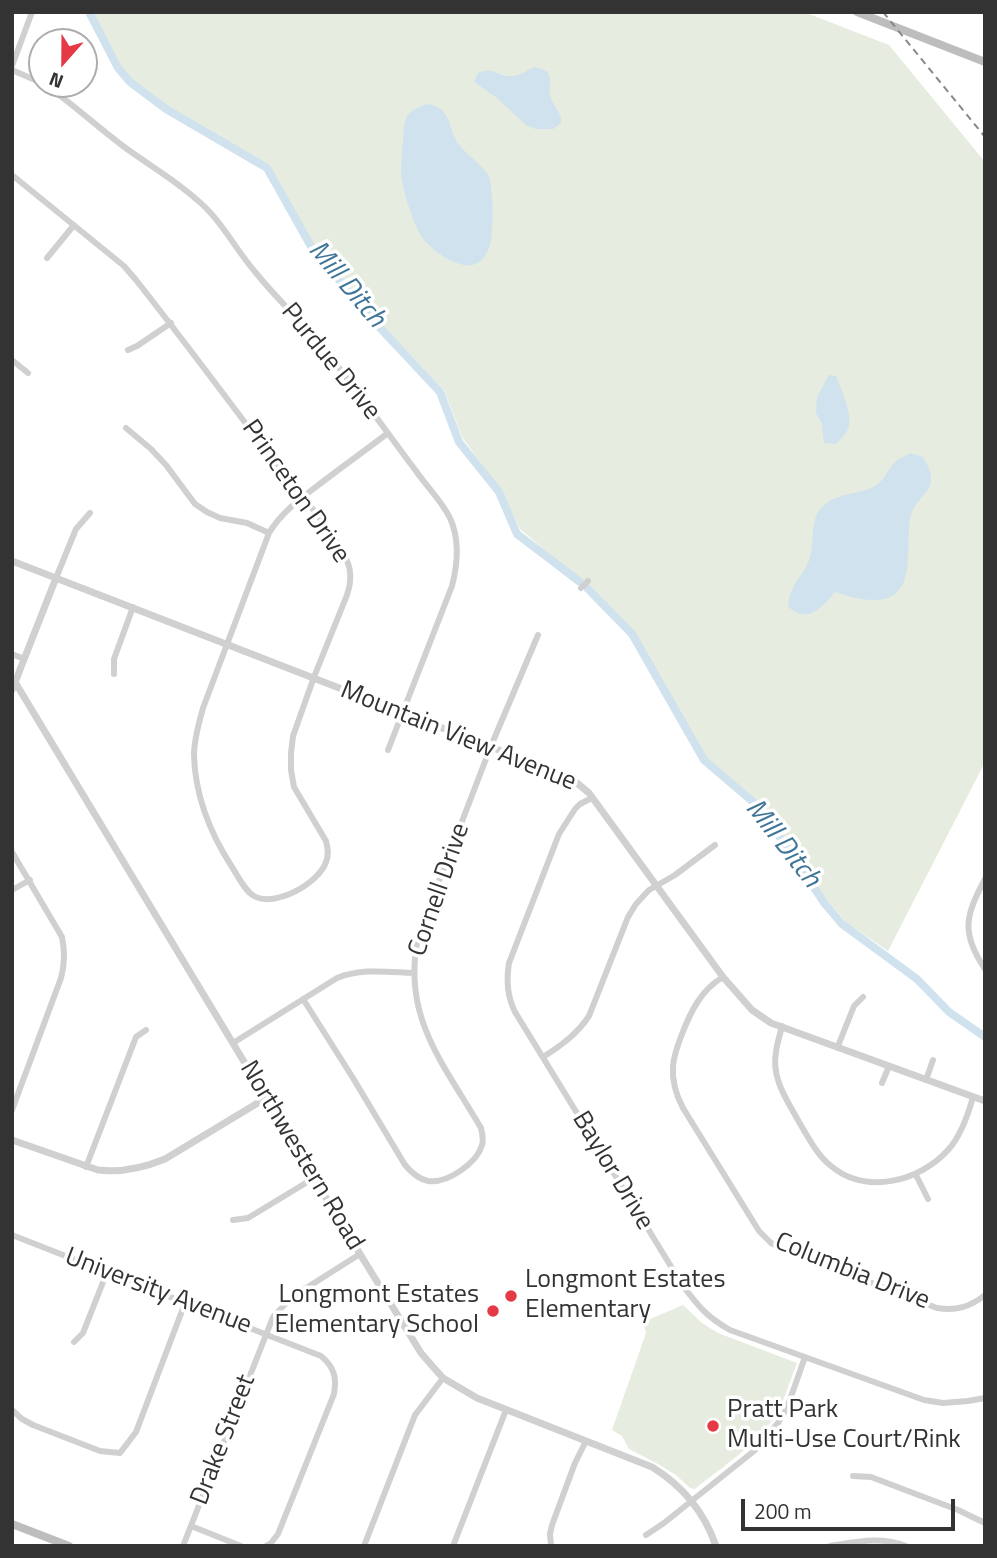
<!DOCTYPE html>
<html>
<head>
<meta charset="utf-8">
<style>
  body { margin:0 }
  #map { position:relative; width:997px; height:1558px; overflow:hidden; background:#fff; font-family:"Titillium Web",sans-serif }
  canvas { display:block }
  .frame { position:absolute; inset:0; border:14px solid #333; pointer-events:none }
  .north { position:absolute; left:28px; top:28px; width:70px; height:70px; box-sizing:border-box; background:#fff; border:2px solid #adadad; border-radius:50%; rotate:201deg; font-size:19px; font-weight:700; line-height:28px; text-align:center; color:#333 }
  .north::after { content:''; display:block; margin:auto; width:24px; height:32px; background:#e63946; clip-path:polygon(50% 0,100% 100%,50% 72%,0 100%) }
  .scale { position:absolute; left:741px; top:1499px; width:214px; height:32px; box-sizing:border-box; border:4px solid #333; border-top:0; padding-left:9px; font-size:21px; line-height:24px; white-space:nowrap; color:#333; -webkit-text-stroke:5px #fff; paint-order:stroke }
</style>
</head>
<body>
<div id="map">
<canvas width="997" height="1558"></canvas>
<div class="frame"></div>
<div class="north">N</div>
<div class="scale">200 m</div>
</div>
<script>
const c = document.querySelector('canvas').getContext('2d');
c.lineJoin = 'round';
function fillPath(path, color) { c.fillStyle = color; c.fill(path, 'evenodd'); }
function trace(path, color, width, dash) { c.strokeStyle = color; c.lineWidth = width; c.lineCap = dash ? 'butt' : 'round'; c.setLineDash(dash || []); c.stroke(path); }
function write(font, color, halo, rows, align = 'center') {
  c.font = font + ' "Titillium Web",sans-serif'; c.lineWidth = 7; c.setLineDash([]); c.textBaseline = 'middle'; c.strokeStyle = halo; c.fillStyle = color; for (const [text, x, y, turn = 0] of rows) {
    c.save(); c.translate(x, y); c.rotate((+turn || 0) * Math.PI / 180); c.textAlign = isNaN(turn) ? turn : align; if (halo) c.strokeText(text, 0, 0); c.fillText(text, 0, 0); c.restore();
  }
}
fillPath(new Path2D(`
  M92 12H804L889 45 985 162V762L888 951 847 923 825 898 764 807 706 758 635 635 593 591 520 529 499 488 462 437 444 390 345 286 310 242 267 164 165 106 132 81 121 69Z
  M683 1305 702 1323 718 1333 797 1363C791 1378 786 1395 779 1409 761 1443 724 1465 695 1489L690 1488 676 1475 658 1464 629 1449 622 1436 612 1430 646 1333 643 1322Z`), '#e6ecdf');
fillPath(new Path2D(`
  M534 67 547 71C553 82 548 85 550 95 552 106 562 111 561 123L553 129H536L526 125 497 98 474 82 478 73C497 66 497 78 512 76 519 76 527 71 534 67Z
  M426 104C453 106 447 130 460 146 468 156 480 163 487 173 494 184 493 228 491 241 489 251 483 263 472 265 455 268 428 248 420 234 413 222 401 186 401 173 401 162 402 151 403 141 404 132 403 122 408 115 412 109 420 107 426 104Z
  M829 375 836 376C841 390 855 417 847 431 844 436 839 440 836 444L824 443 822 424 816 413 817 397Z
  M910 453 923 457C945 494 916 490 910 519 907 537 910 562 905 578 896 610 859 600 835 592 823 608 805 625 788 606 790 582 805 576 810 557 815 540 809 518 824 505 841 491 866 495 879 483 886 477 889 467 896 461 899 458 906 456 910 453Z`), '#cfe2ee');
trace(new Path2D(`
  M89 12 118 68 130 82 166 109 267 168 313 250 381 329 440 392 459 442 499 492 517 534 580 582
  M588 589 632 634 704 760 760 808 825 904 842 924 917 979 949 1012 985 1037`), '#cfe2ee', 8);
trace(new Path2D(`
  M12 66 32 12
  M12 70 42 83
  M44 84C72 103 96 126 123 146 147 164 174 179 196 199 221 219 235 249 256 273 277 299 302 322 323 348 356 388 385 430 416 471 427 487 441 500 450 518 460 540 458 563 452 586L388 750
  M12 175 124 266 136 280C185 342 232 405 279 468 302 497 329 525 346 559 352 570 351 583 347 595L314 677 293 736 291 753V770L294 787 326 841C328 849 329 855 326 862 319 883 275 908 254 896 244 890 238 876 232 867 210 833 195 796 194 755 194 739 199 723 203 708L269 533C283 510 304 496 325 480 346 464 367 449 388 433
  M47 258 74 225
  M128 350 137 346 171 323
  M12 360 28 373
  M126 428 151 449 166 465 195 504 207 512 220 518 247 523 269 533
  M56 578 76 529 90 513
  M581 588 588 581
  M12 654 24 659
  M114 674V659L133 607
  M592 798 580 804 575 809 559 834 509 963C506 981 507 996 515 1012L683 1286C699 1307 707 1317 730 1330L924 1400 943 1403 968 1401 985 1398
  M12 852 62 937C65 951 65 963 61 978L12 1110
  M985 879C966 915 960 932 985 969
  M12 890 30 880
  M723 977C701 990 691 1011 682 1034 678 1044 674 1055 673 1066 672 1081 676 1095 683 1108L759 1231 771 1243 781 1248 937 1308C956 1311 970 1307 985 1295
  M303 999 353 1078 405 1165C411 1172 418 1179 428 1181 447 1184 477 1163 482 1145 484 1139 482 1133 481 1128 442 1061 400 1015 419 933L491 746 538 635
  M782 1026C780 1035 777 1043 776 1052 771 1078 787 1100 799 1122 808 1137 817 1155 831 1166 866 1195 919 1182 948 1150 961 1136 968 1115 973 1097
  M233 1043 337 978C362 968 387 972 413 973
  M838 1046 854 1006 863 997
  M543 1057C562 1045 577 1034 589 1016L628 917 636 904 649 890 675 875 715 845
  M926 1080 933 1060
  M882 1083 889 1066
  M86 1167 136 1037 146 1030
  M916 1175 928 1199
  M233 1220 248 1218 314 1178
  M12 1235 321 1356C334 1367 337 1377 334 1394L278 1534 271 1543 266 1546
  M74 1342 83 1333 107 1272
  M12 1410 22 1419 33 1425 100 1451 120 1453 136 1432 185 1303
  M853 1476 871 1477 958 1510 985 1523
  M191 1526 241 1546
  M646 1535 664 1523 754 1451 778 1423 787 1408 805 1357
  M183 1546 273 1317 292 1297 360 1254
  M364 1546 415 1415 443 1378
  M453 1546 506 1410
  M551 1546 550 1534 552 1525 575 1463 586 1441
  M830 1546C856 1542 881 1536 906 1546`), '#d0d0d0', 6);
trace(new Path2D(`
  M12 561 571 778 589 793 723 977 752 1010 771 1023 985 1101
  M15 682 360 1254 421 1353 434 1368 443 1378 477 1398 652 1467C683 1486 704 1511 716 1546
  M12 690 56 578
  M12 1140 98 1170C122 1173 143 1168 165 1159L266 1098`), '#d0d0d0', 7);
trace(new Path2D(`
  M857 12 985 62
  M12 1524 69 1546`), '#bdbdbd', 8);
trace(new Path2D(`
  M883 12 985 137`), '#888', 2, [7, 5]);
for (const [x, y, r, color] of [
  [511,1296,7,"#e63946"],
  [493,1311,7,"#e63946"],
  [713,1426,7,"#e63946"]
]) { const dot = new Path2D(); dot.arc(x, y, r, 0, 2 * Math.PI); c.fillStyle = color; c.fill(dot); trace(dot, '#fff', 2.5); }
write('26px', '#333', '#fff', [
  ["Purdue Drive",330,362,51],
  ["Princeton Drive",295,492,55],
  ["Mountain View Avenue",458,737,22],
  ["Cornell Drive",440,890,-71],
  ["Northwestern Road",301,1156,59],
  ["Baylor Drive",612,1171,59],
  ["Columbia Drive",852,1272,22],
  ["University Avenue",158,1292,21],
  ["Drake Street",224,1440,-69]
]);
write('26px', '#333', '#fff', [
  ["Longmont Estates",525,1281],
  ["Elementary",525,1311],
  ["Longmont Estates",479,1296,"right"],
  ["Elementary School",479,1326,"right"],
  ["Pratt Park",727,1411],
  ["Multi-Use Court/Rink",727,1441]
], 'left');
write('italic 28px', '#3f7597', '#fff', [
  ["Mill Ditch",346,285,50],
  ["Mill Ditch",782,844,52]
]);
</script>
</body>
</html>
